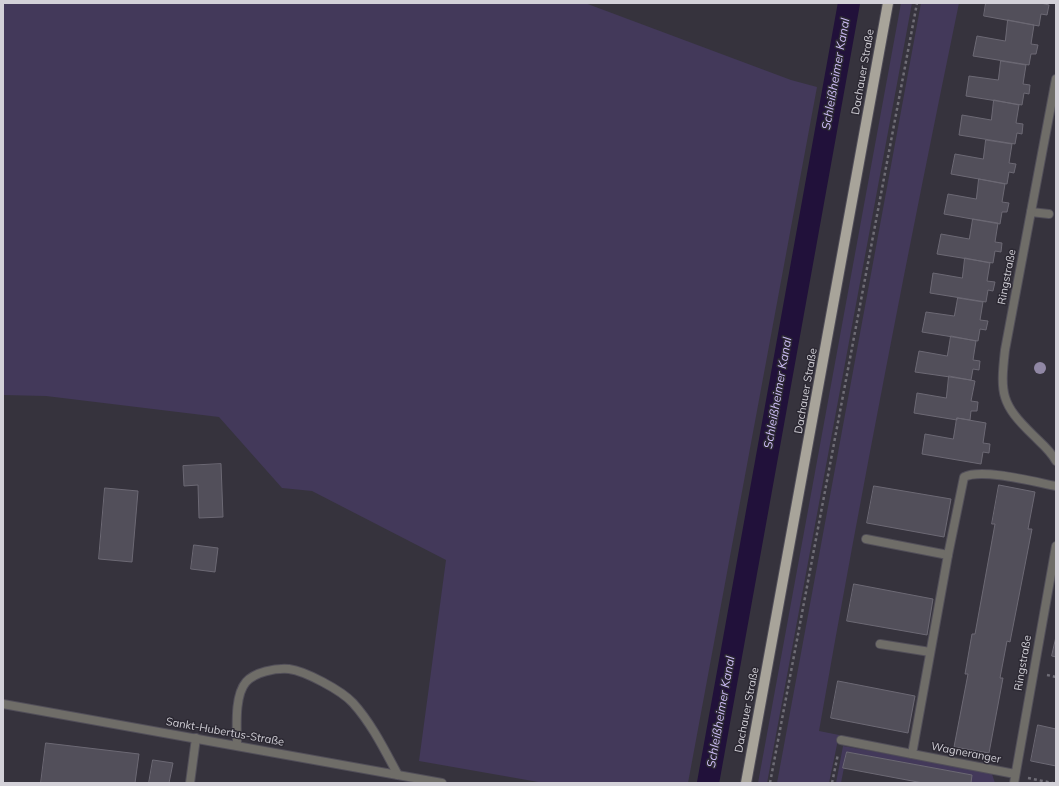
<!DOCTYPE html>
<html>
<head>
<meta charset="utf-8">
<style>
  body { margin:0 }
  #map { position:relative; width:1059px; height:786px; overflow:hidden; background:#36333d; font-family:Mulish,sans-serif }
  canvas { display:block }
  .frame { position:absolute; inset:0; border:4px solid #d3d1d8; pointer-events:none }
</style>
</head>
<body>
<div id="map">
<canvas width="1059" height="786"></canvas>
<div class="frame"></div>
</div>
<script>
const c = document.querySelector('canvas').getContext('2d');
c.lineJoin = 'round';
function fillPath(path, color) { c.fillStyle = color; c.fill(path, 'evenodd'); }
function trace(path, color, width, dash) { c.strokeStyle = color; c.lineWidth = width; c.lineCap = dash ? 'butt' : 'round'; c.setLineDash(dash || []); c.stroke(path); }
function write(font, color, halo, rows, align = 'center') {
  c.font = font + ' Mulish,sans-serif'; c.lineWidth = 3; c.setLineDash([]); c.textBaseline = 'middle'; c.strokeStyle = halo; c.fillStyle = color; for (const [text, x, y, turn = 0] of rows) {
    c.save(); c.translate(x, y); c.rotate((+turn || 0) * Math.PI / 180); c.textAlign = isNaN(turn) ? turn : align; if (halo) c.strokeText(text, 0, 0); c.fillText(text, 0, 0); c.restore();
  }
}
fillPath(new Path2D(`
  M3 3H585L791 80 817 87 688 783H544L419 761 446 560 312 491 282 488 219 417 46 396 3 395Z
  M901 3H912L767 783H758Z
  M921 3H959C909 245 862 487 819 731L839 735 829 783H777Z
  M843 746 985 771 992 774 995 783H971L972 775 847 752 841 783H836Z`), '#43395a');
trace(new Path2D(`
  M708 783 849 3`), '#21113a', 22);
const building = new Path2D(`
  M986 3H1041L1049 5 1047 15 1041 14 1039 26 984 16Z
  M1008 20 1034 25 1031 44 1038 45 1036 54H1031L1029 65 973 56 977 36 1005 41Z
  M1001 61 1026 65 1023 84 1030 85 1029 94 1024 93 1022 105 966 96 969 76 998 80Z
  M994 100 1019 105 1016 123 1023 124 1022 134 1017 133 1015 144 959 135 962 115 991 120Z
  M986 140 1012 144 1009 163 1016 164 1014 173 1009 172 1007 184 951 174 955 154 983 159Z
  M979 179 1005 184 1002 202 1009 203 1007 212H1002L1000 224 944 214 948 194 976 199Z
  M973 219 998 223 995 242 1002 243 1001 252 995 251 993 263 937 254 941 234 969 239Z
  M965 258 990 263 987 281 995 282 993 291 988 290 986 302 930 293 933 273 962 278Z
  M958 298 983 302 980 320 988 321 986 330 980 329 978 341 922 332 926 312 954 316Z
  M951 336 976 341 973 360 980 361 979 370 973 369 971 380 915 372 919 351 947 356Z
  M949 376 975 381 971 401 978 402 977 411H971L970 420 957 418V420L914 413 917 393 946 398Z
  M957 418 986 423 983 443 990 444 989 453 983 452 981 464 922 454 925 434 953 439Z
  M221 464 223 517 199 518 198 485 184 486 183 466Z
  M999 485 1035 492 1028 529H1032L1010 642 1007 641 1000 678H1003L989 753 954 747 968 674H965L972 634H975L995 524H992Z
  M874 486 951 499 944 537 867 523Z
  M105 488 138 491 132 562 99 559Z
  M194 545 218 548 215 572 191 569Z
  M854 584 933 599 927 635 847 621Z
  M1056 637V657L1052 656Z
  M838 681 915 696 908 733 831 718Z
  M1038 725 1056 729V766L1031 761Z
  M46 743 139 754 135 783H41Z
  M847 752 972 775 971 783H923L843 768Z
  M153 760 173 763 169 783H149Z`);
fillPath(building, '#524f5a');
trace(building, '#6c6974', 1);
const lane = new Path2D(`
  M1031 212 1049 214
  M866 539 948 555
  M880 644 930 652
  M841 740 912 754
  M237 745C237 728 234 696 246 682 255 672 275 668 289 669 305 671 341 690 353 703 372 724 385 751 398 775
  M190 783 196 738`);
const street = new Path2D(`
  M1056 79 1005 350C1000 394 1001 404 1033 435 1041 443 1051 451 1056 461
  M3 704 442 783
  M1015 774 912 754 948 555 964 477C982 468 1035 482 1056 486
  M1014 783 1056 546`);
const primary = new Path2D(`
  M746 783 888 3`);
trace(lane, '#524f59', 10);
trace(street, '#524f59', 10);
trace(primary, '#524f59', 12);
trace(new Path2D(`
  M1047 675 1056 677
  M1028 778 1053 783
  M770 783 917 3
  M832 783 838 754`), '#6f6d76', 2.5, [3, 3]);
trace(lane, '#6f6d68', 8);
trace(street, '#6f6d68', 8);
trace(primary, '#a8a49a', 10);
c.fillStyle = '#9087a4';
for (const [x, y] of [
  [1040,368]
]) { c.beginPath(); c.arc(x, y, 6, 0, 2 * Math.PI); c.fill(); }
write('11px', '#d3d1d8', '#2c2933', [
  ["Dachauer Straße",863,72,-80],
  ["Ringstraße",1007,277,-79],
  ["Dachauer Straße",806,391,-80],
  ["Ringstraße",1023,663,-80],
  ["Dachauer Straße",747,710,-79],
  ["Sankt-Hubertus-Straße",225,732,10],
  ["Wagneranger",966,753,11]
]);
write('italic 12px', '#cdbcf7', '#2c2933', [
  ["Schleißheimer Kanal",836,74,-80],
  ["Schleißheimer Kanal",778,393,-80],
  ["Schleißheimer Kanal",721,712,-80]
]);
</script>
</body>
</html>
